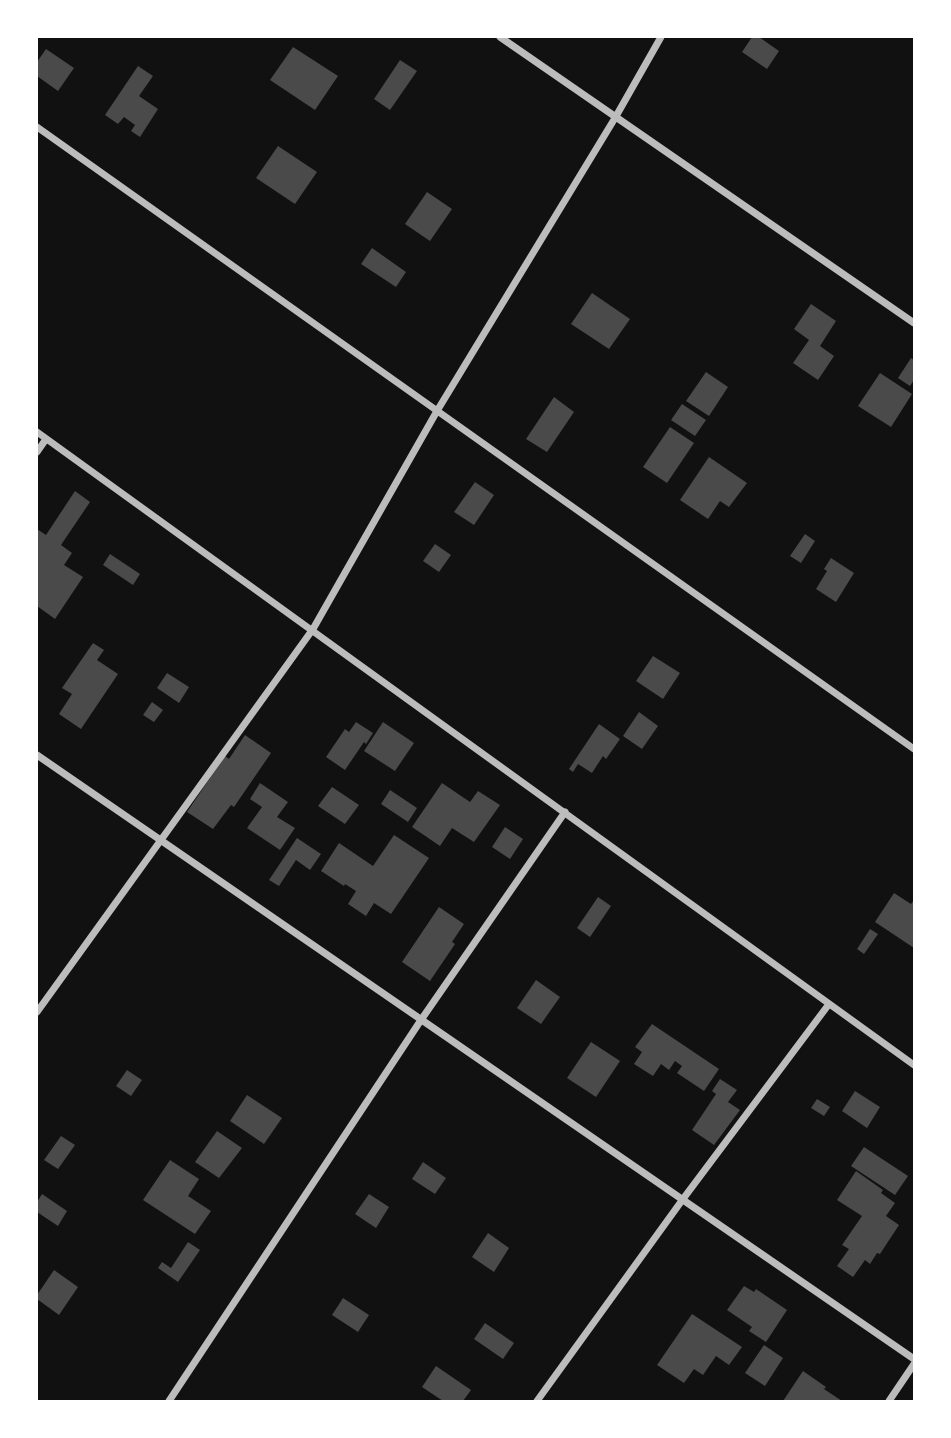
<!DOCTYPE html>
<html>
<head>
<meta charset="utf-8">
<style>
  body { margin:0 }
  #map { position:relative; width:951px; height:1438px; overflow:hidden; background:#111; font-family:"Playfair Display",serif }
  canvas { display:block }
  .frame { position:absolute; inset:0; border:38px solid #fff; pointer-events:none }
</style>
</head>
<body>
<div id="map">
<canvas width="951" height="1438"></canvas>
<div class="frame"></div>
</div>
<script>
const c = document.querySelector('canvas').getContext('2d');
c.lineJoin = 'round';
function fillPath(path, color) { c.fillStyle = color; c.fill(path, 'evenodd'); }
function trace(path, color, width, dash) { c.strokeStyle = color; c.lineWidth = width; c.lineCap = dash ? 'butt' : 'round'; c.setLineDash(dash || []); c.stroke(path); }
fillPath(new Path2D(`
  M752 37H759L779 51 767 69 742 52Z
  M293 47 338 76 315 110 270 80Z
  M46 49 74 68 58 91 37 76V62Z
  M400 60 417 71 390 110 374 99Z
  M138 66 153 76 139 96 158 109 140 137 131 131 135 125 124 117 118 124 105 115Z
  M278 146 317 172 295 204 256 178Z
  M427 192 452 209 430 241 405 224Z
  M372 248 406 272 396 287 361 264Z
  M592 293 630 319 609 349 571 324Z
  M811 304 836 321 820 346 834 356 818 380 793 363 809 340 794 329Z
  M911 358 914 360V380L910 386 898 378Z
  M706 372 728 387 709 416 686 401Z
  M880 373 912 394 891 427 858 406Z
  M554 397 574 412 547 452 526 439Z
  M682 404 706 420 695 436 671 420Z
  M670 427 694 443 667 483 643 467Z
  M709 457 747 483 729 507 720 501 708 519 680 500Z
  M475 482 494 495 474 525 454 512Z
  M75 491 90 502 61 545 72 553 64 565 83 577 55 619 37 606V529L46 535Z
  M805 534 815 541 801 563 790 556Z
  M435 544 451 555 439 572 423 561Z
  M110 554 140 574 133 585 103 565Z
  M831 558 854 573 836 602 816 589 827 571 824 569Z
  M93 643 104 650 97 660 118 674 81 729 59 714 72 694 62 688Z
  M653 656 680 673 663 699 636 681Z
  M167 673 189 687 179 703 157 688Z
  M152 702 163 710 154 722 143 715Z
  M639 712 658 726 642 749 623 736Z
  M356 722 373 733 366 744 364 742 345 770 326 757 345 729 349 732Z
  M383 722 414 743 395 771 364 751Z
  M599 724 620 739 606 759 603 756 592 773 578 764 573 772 569 769Z
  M245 735 271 753 234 807 231 805 213 829 187 812 225 756 229 759Z
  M260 783 288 802 277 817 295 828 280 850 247 828 262 807 250 799Z
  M442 783 470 802 478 791 500 805 474 842 452 828 440 846 412 827Z
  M332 787 359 805 345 824 318 806Z
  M390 790 417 808 408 822 381 804Z
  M505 827 523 839 510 859 492 847Z
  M394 835 429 858 391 914 374 903 366 916 348 904 356 891 345 884 344 886 321 871 339 843 373 866Z
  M297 838 321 854 310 870 296 860 279 886 269 880Z
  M894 893 911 904 914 900V948L875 922Z
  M598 897 611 906 590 937 577 928Z
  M439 907 464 924 452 942 455 944 430 981 402 962Z
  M870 929 878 934 864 954 857 949Z
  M536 980 560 997 541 1024 517 1008Z
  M652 1024 719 1069 704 1091 677 1073 682 1066 675 1061 669 1070 661 1064 653 1076 634 1064 642 1052 635 1047Z
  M591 1042 620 1061 596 1097 567 1078Z
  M127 1070 142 1080 131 1096 116 1086Z
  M720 1079 737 1090 728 1102 740 1110 714 1145 692 1130 716 1094 712 1091Z
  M855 1091 880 1107 867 1128 842 1111Z
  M247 1095 282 1118 264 1144 230 1121Z
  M817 1099 830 1107 824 1116 811 1108Z
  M217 1131 242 1148 219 1178 195 1162Z
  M61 1136 75 1145 58 1169 44 1160Z
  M864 1147 908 1176 895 1195 851 1166Z
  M170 1160 199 1179 188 1196 211 1211 195 1234 143 1200Z
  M423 1162 446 1178 435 1194 412 1179Z
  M856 1171 883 1190 881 1193 895 1203 886 1216 899 1225 880 1254 877 1253 870 1264 865 1260 853 1277 837 1266 849 1249 842 1245 862 1216 837 1200Z
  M42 1194 67 1211 58 1226 37 1212V1202Z
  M369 1194 389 1207 376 1228 355 1214Z
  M488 1233 509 1248 494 1272 472 1257Z
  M188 1242 200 1250 178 1282 158 1268 162 1262 171 1268Z
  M54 1270 78 1287 59 1315 37 1299V1295Z
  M744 1286 754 1292 756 1289 787 1310 766 1342 749 1331 752 1327 727 1310Z
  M343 1298 369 1315 358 1332 332 1315Z
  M692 1314 742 1347 729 1365 716 1356 703 1375 694 1369 684 1383 657 1365Z
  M485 1323 514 1343 503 1359 474 1339Z
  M764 1345 783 1358 765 1386 745 1373Z
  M436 1366 471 1390 463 1401H443L422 1387Z
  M803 1371 826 1387 824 1389 842 1401H783Z`), '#4a4a4a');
trace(new Path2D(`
  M500 37 914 323
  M37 127 914 749
  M37 432 914 1065
  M37 452 46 439
  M37 755 914 1359
  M37 1012 313 629 437 411 615 118 661 37
  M169 1401 421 1020 565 812
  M537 1401 683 1199 829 1004
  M889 1401 914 1364`), '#bcbcbc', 7);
</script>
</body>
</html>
